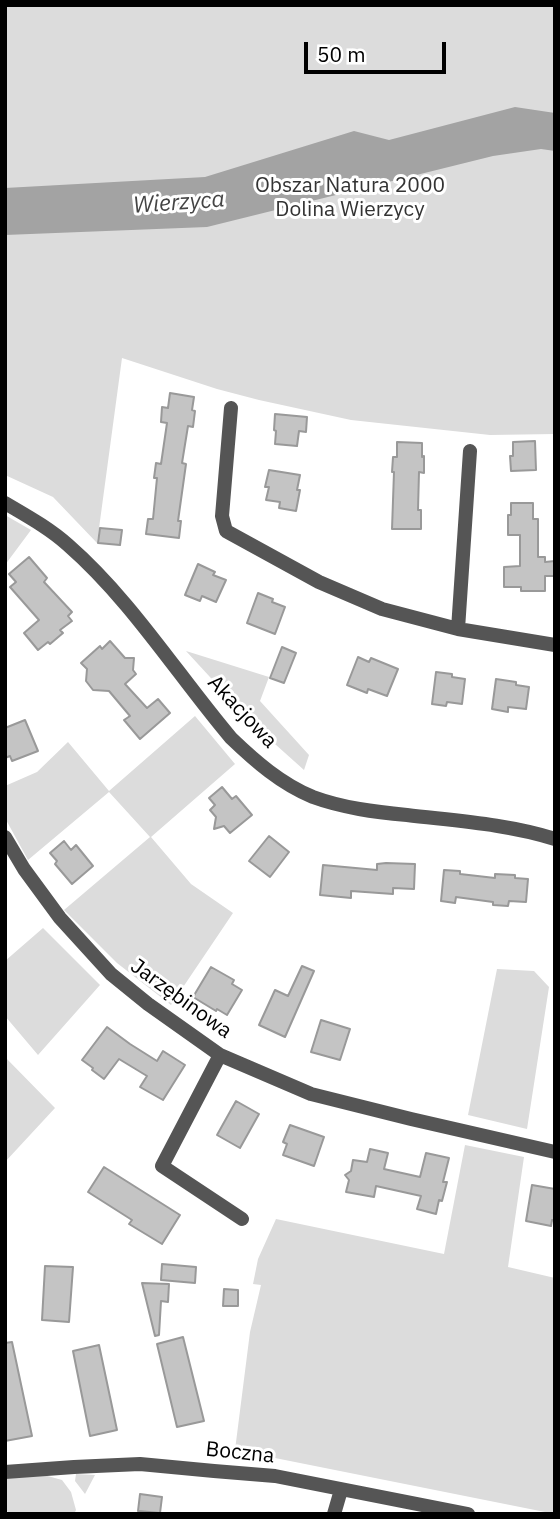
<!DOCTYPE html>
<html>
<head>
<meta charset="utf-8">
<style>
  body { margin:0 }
  #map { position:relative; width:560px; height:1519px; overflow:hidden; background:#fff; font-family:"IBM Plex Sans",sans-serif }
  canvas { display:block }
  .frame { position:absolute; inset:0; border:7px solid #000; pointer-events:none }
  .scale { position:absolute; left:304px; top:42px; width:142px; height:32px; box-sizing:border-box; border:4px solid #000; border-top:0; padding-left:9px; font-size:21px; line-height:24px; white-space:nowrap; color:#000; -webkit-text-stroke:5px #fff; paint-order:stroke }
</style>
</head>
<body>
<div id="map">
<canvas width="560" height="1519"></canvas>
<div class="frame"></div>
<div class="scale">50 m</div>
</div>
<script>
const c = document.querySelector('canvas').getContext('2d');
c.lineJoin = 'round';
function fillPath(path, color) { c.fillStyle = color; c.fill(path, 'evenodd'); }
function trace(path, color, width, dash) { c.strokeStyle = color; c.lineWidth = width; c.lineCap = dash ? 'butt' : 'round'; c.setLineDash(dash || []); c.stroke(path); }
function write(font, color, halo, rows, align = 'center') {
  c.font = font + ' "IBM Plex Sans",sans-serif'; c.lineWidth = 6; c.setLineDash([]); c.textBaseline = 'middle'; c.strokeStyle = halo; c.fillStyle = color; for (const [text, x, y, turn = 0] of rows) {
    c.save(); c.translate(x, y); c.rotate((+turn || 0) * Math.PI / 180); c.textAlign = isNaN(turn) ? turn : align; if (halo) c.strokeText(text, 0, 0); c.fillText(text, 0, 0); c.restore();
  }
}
fillPath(new Path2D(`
  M5 5H555V434L490 435 351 420 259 400 217 389 122 358 97 543 53 497 5 475Z
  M5 515 31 530 5 565Z
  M186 651 269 677 260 701 309 755 304 770 256 727Z
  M195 716 235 764 151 837 191 884 233 913 171 1005 117 963 64 910 150 837 109 792 28 860 5 818V786L37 772 68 742 109 791Z
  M43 928 100 985 38 1055 5 1016V961Z
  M497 969 534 971 549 987 527 1129 468 1115Z
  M5 1057 55 1108 5 1162Z
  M465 1145 524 1157 508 1267 555 1278V1514L235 1450 250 1332 261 1285 253 1284 258 1259 276 1219 444 1254Z
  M76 1474 95 1475 85 1494 75 1481Z
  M44 1475 62 1480 71 1492 76 1510 74 1514H11L5 1510V1477Z`), '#dcdcdc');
fillPath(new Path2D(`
  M515 107 555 113V151L541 149 493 156 207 227 5 235V188L205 177 354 131 389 140Z`), '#a3a3a3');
const building = new Path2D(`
  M170 393 194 397 192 410 195 411 193 427 188 426 182 463 186 464 178 521H181L179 538 146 534 148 519H153L157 478H154L156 463 161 464 167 423 161 422 162 407 168 408Z
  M275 414 307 417 306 432 299 431 297 446 275 444 276 431 274 430Z
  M535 441 536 470 511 471 510 456H513V442Z
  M397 442 422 443V457L424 456V473L419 472 418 510H421V529H392L394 472H392L393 457H397Z
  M269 470 300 475 297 490H300L296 511 279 508 280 502 266 500 269 487H265Z
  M511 503H533V519H538V557H545V562L555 561V576H545V591H521V587H504V567L520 566V535H508V515H511Z
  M100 528 122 530 120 545 98 543Z
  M29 557 47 578 44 582 72 612 68 616 72 621 60 630 63 633 50 644 48 642 38 650 24 633 39 620 10 587 16 582 9 574Z
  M198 564 215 572 213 575 226 580 216 602 202 596 200 601 185 595Z
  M258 593 273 599 272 602 285 607 275 634 247 623Z
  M110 641 125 658H134L133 670 136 674 125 684 147 708 158 699 170 713 140 739 124 720 130 716 109 691 93 690 86 681 87 669 81 663 100 646 102 649Z
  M282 647 296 653 284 683 270 678Z
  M358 657 369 662 371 658 398 669 387 696 368 689 367 693 347 685Z
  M436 672 452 674V677L465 679 462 704 447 702 446 706 432 704Z
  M496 679 516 682V685L529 687 526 709 508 707V712L492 709Z
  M25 720 38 751 12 761 10 756 5 758V728Z
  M222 787 232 799 236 796 252 815 230 833 224 826 214 829 216 817 210 810 215 805 209 798Z
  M269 836 289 852 270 877 249 861Z
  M64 841 71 850 76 845 93 866 72 884 55 864 57 861 50 853Z
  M386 863 415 864 414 889 393 888V894L351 891V898L320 895 323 865 377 870V864Z
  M444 870 460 871V874L495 878V874L515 875V878L528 879 526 902 509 901 508 906 493 905V902L456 897 455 903 441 901Z
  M302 966 314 971 285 1037 259 1025 275 990 288 996Z
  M211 967 234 980 232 984 242 990 227 1015 217 1009 216 1011 193 997Z
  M321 1020 350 1029 340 1060 311 1052Z
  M107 1027 130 1044 157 1061 163 1051 185 1065 163 1100 140 1087 147 1076 119 1059 104 1079 92 1070 93 1068 82 1060Z
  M236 1101 259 1114 240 1148 217 1135Z
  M290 1125 324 1137 314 1166 283 1155 287 1144 283 1142Z
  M370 1149 388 1153 384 1169 420 1177 426 1153 449 1158 443 1182H447L442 1201 439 1200 436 1214 417 1209 421 1196 376 1186 374 1197 346 1192 349 1180 345 1175 351 1171 353 1160 367 1162Z
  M104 1167 180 1215 162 1244 129 1224 132 1220 88 1192Z
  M532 1185 555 1189V1221L552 1220 551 1226 526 1221Z
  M162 1264 196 1267 195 1283 161 1280Z
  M45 1266 73 1267 69 1322 42 1320Z
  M142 1283 169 1284 168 1302 161 1301 159 1335 155 1336Z
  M224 1289 238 1290V1306H223Z
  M183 1337 204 1421 177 1427 157 1344Z
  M12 1342 32 1436 5 1441V1343Z
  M99 1345 117 1430 90 1436 73 1351Z
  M140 1494 162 1497 160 1513 138 1511Z`);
fillPath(building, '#c4c4c4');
trace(building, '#999', 2);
trace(new Path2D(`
  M231 408 222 516 226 531 319 582 382 609 458 629 555 645
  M5 503C27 516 49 528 68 545 131 600 177 674 231 738 255 761 281 784 313 797 343 808 375 812 407 815 457 821 507 824 555 839
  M458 629 470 451
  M5 837 24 869 60 918 111 974 148 1004 220 1055 311 1094 411 1119 555 1152
  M220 1055 162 1166 242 1219
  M5 1472 74 1467 140 1464 214 1471 275 1476 468 1514
  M334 1514 341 1490`), '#555', 14);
write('21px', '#333', '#fff', [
  ["Obszar Natura 2000",350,186],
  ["Dolina Wierzycy",350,210]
]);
write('21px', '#000', '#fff', [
  ["Akacjowa",242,712,47],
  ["Jarzębinowa",181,999,36],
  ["Boczna",240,1453,6]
]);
write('italic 23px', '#444', '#fff', [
  ["Wierzyca",179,203,-4]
]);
</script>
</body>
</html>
